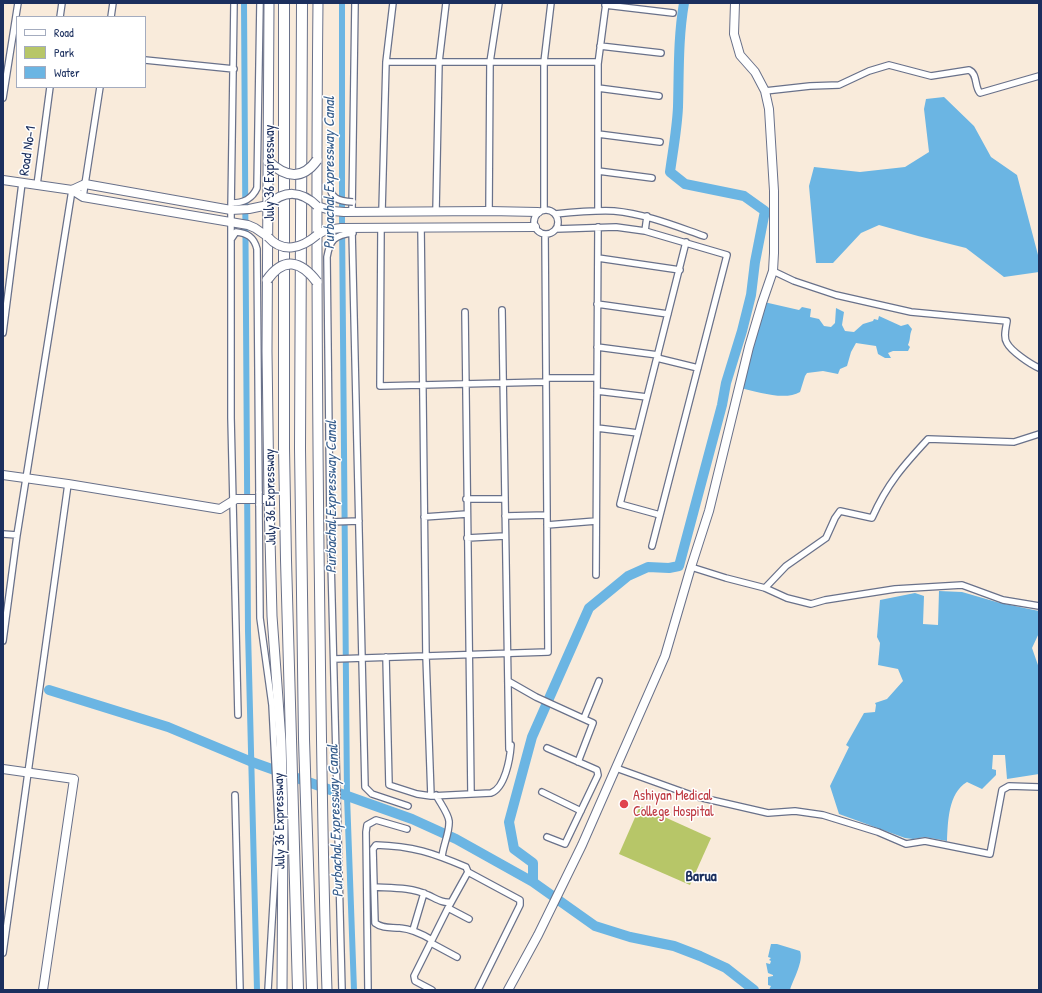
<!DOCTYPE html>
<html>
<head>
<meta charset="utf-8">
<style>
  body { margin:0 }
  #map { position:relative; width:1042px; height:993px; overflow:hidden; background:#f9ebdb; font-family:"Patrick Hand",sans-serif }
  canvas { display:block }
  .frame { position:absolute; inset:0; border:4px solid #1b2f5e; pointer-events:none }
  .legend { position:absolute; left:16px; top:16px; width:130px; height:72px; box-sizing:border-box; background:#fff; border:1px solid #a4acbf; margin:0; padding:5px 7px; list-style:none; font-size:12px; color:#1b2f5e }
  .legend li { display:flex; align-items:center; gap:8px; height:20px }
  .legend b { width:20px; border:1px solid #a4acbf }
</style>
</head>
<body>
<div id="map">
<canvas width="1042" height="993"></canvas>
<div class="frame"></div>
<ul class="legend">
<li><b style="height:5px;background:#fff"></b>Road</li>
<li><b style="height:11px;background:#b7c668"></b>Park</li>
<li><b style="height:11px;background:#6bb5e3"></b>Water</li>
</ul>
</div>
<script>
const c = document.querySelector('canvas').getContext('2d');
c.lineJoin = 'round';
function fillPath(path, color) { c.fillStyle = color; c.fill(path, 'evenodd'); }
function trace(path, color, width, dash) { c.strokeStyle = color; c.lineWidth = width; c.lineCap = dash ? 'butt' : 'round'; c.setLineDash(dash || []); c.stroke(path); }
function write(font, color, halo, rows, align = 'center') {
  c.font = font + ' "Patrick Hand",sans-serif'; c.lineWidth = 3; c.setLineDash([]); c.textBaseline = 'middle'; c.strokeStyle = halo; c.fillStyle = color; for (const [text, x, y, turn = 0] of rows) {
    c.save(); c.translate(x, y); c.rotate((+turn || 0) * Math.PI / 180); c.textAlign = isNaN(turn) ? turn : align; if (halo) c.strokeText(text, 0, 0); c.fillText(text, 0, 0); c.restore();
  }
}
fillPath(new Path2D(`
  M640 806 711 838 690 885 619 854Z`), '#b7c668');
fillPath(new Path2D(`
  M944 97 974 126 991 157 1017 175 1038 255 1039 272 1004 277 966 248 918 236 879 225 861 233 833 263H816L809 186 814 167 860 172 905 167 929 152 924 109 926 99Z
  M764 302 799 310 802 307 811 309 810 317 819 319 824 326 831 327 835 323 836 308 844 312 842 325 845 331 854 332 863 324 873 321 874 319 878 320 879 316 901 326 908 324 912 329C909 336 911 338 908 345L910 347 908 351H893L888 353 891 358H885L878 354 876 346 856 343 851 352 847 366 840 369 838 374 823 371 807 373 805 376 800 392C785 401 758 392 741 388Z
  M939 591 962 592 1000 603 1039 611V633L1032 648 1039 668V774L1007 779 1005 755H993L992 769 996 770V775L982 789 967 782C948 793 948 822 947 841L925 837 913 839 905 838 839 814 830 786 849 747 846 745 864 713 875 712 876 705 875 703 887 699 903 681 898 669 878 665 880 643 877 637 880 600 915 593 924 596 923 624 938 625Z
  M771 944H777L800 951C804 961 793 980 790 990H769L771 986 768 985V977L773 976V975L768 973 766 963 770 964 771 961 769 960 771 958 768 957Z`), '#6bb5e3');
trace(new Path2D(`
  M244 3 248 631 257 990
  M342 3V220L347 796 354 990`), '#6bb5e3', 6);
trace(new Path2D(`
  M49 690 168 727 252 762 412 819 456 839 533 882 595 926 630 937 674 946 700 956 726 968 754 990
  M533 882V863L514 849 509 822 532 737 589 608 628 576 648 567 669 568 679 566 722 405 726 383 742 331 751 295 755 262 765 211 744 196 685 184 670 172C673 150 677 129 678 107 679 72 678 38 684 3`), '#6bb5e3', 10);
const street = new Path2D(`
  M234 3 231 210V418L238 715
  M605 5 673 13
  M60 17 62 3
  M111 17 113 3
  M600 46 661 53
  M145 60 234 69
  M386 62H598
  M598 88 659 96
  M765 91 810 86 839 85 869 71 889 65 931 76 969 70C978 74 974 86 980 93L1039 76
  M3 98 18 3
  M598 134 660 142
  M598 171 652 178
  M37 185 50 87
  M83 197 100 87
  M231 203C244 203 252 199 257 188L260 3
  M534 222a12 12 0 1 1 24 0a12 12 0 1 1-24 0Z
  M544 210V62L551 3
  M352 211 355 3
  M382 211 386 62 393 3
  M436 211 439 62 446 3
  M489 211 490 62 499 3
  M598 211V64L606 3
  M555 214C575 212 595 210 614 211 646 214 675 226 704 236
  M421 227 426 656 431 796
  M381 228 380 386 546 382
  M556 229 616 227 645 231 727 255 652 546
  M352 230 365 787 372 794 408 806
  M645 231 647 216
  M232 238 236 232C247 233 254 237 257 249L259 493
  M598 258 680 270
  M773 271 794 281 836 295 911 312 1007 321C1006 328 1003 337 1007 343 1011 351 1030 364 1039 368
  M597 304 668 314
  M502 310 509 749
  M465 312 471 793
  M3 333 22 183
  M597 347 658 355
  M657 358 698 368
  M546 378H597
  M597 391 647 397
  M597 428 638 433
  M466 499H505
  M259 504 260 618 272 705 278 820 268 990
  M660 515 620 504 686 242
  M505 516 547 515
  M424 517 467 514
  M330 522 359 521
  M547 525 596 521
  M3 534 17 535
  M467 538 505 536
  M691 567 726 578 765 588 787 598 811 604 825 600 895 589 962 585 1003 600 1039 606
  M596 575 598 227
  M765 588 786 566 826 538 835 518 840 511 872 518C887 484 903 466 928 439L1014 442 1039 434
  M3 641 17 535 72 190
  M386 657 389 785 417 794 431 796 491 793C505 788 510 759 511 745
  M334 659 548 652 545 234
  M508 681 536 697 593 723 578 762
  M584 718 599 681
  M616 768 694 796 768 813 795 811 823 815 878 832 906 844 925 841 990 854 1002 790 1009 786 1039 787
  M542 792 581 811
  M235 795 240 990
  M436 795C440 803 448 813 449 821 450 832 443 845 442 857
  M547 837 565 844 598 775 597 770 547 748
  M374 887C392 888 411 887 428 895 435 898 443 904 451 902
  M448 908 469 919
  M413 930 424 893
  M432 940C422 934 412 929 400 928 391 927 383 929 375 923L373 849 376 845C413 846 433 853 466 867L468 872 520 900V905L478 990
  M431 943 457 957
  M3 953 68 484
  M342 990 330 522 327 257C330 240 334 235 353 233
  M368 990 366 832 367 825 376 820 407 829
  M432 990 415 981 414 976 448 908 468 872`);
const secondary = new Path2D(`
  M3 180 72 190 83 197 248 225 255 228 268 237
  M72 190 85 184 231 210 249 209 268 205
  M317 206 333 211 344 212 489 211 538 212
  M317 235 326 230 341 228 535 227
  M3 475 68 484 220 509 236 499H269
  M3 769 74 779 43 990
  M508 990 538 935 582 845 665 656 691 567 709 511 749 347 762 303 773 271 774 253V191L769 109 765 91 755 72 740 55 734 34 735 3`);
const primary = new Path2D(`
  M269 3 267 351 269 499 272 616 281 741 283 818 282 990
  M318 3C316 185 317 367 319 549 321 696 322 843 327 990`);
const highway = new Path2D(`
  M284 3V448L286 560 298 990
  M302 3 300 448 304 739 312 990`);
trace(street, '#69718a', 8);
trace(secondary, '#69718a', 10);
trace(primary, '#69718a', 11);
trace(highway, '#69718a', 12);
trace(street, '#fff', 5.5);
trace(secondary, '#fff', 8);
trace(primary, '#fff', 9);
trace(highway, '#fff', 10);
const streetBridge = new Path2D(`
  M329 183C331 199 337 201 353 202
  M259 493V504`);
const secondaryBridge = new Path2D(`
  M268 205C284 190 301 190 317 206
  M268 237C283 254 302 248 317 235`);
const primaryBridge = new Path2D(`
  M268 161C285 177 302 181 317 160
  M267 280C284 256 301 261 317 282`);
trace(streetBridge, '#69718a', 8, []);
trace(secondaryBridge, '#69718a', 10, []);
trace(primaryBridge, '#69718a', 11, []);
trace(streetBridge, '#fff', 5.5);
trace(secondaryBridge, '#fff', 8);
trace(primaryBridge, '#fff', 9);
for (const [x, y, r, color] of [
  [624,804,5,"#e0444e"]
]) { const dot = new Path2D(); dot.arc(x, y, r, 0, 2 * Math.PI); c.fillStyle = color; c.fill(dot); trace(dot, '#fff', 1.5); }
write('14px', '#1b2f5e', '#fff', [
  ["Road No-1",28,151,-82],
  ["July 36 Expressway",270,173,-90],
  ["July 36 Expressway",271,497,-91],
  ["July 36 Expressway",280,821,-91]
]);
write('14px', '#be3a42', '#fff', [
  ["Ashiyan Medical",633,796],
  ["College Hospital",633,812]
], 'left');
write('italic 15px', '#375e8d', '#fff', [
  ["Purbachal Expressway Canal",330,173,-90],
  ["Purbachal Expressway Canal",332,497,-90],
  ["Purbachal Expressway Canal",336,821,-92]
]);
write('bold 15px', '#1b2f5e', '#fff', [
  ["Barua",701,877]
]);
</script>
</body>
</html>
